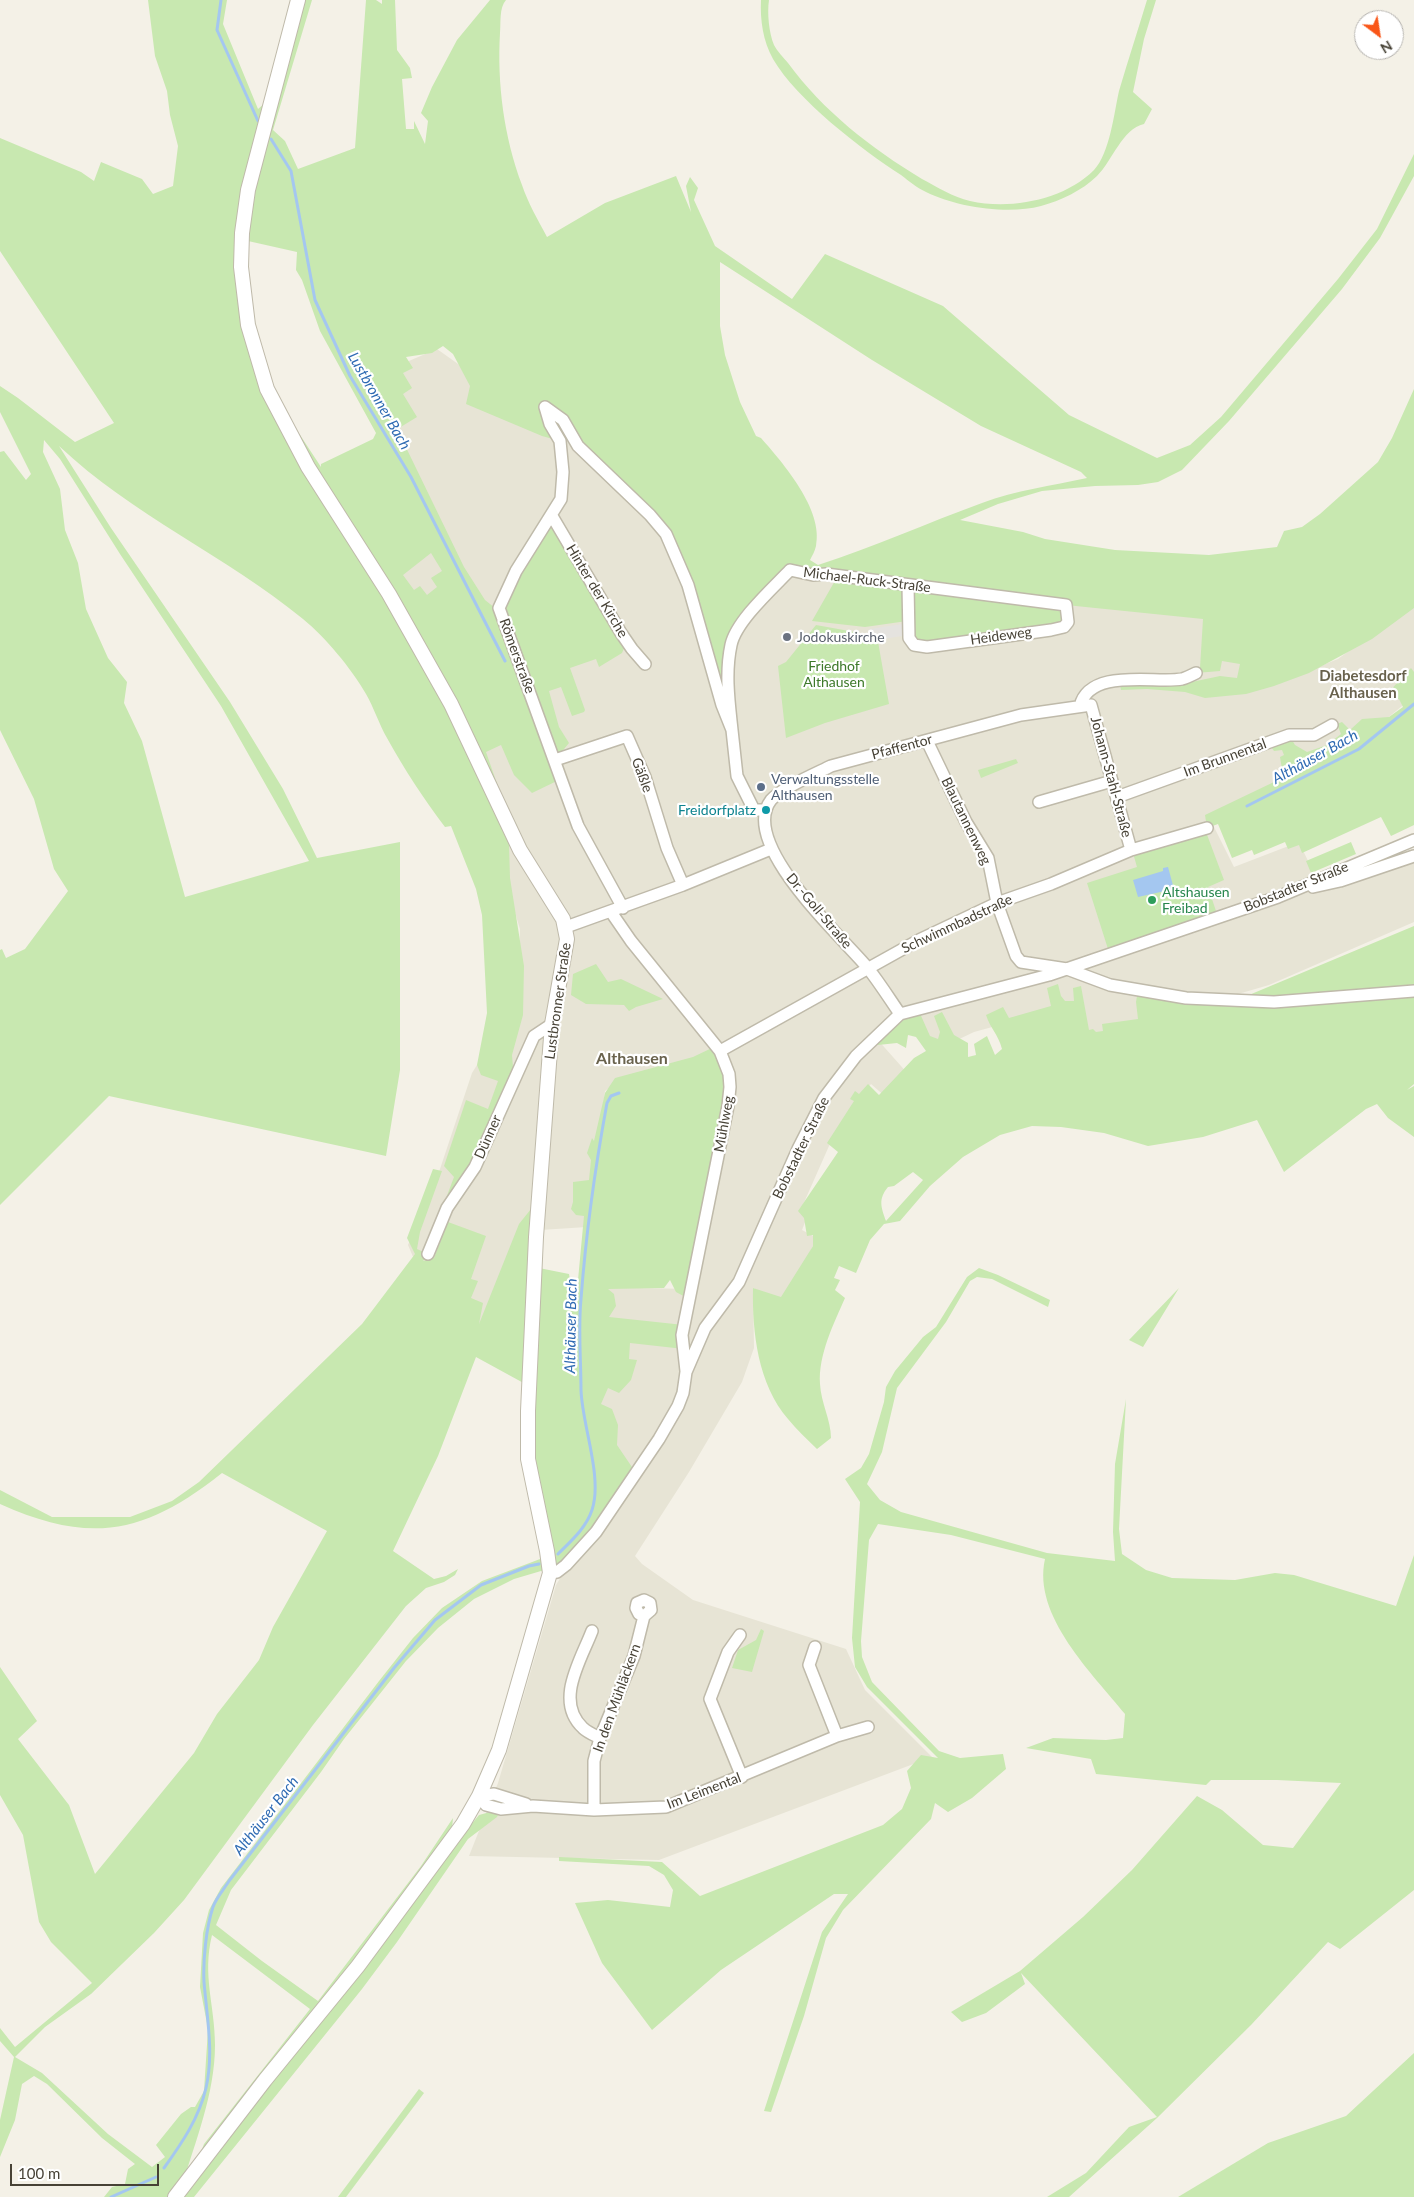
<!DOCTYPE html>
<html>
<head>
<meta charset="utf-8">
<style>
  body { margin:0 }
  #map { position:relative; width:1414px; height:2197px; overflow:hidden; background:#f4f1e7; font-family:Lato,sans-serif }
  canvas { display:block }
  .north { position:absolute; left:1354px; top:10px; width:50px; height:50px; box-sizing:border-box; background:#fff; border:1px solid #b5b3af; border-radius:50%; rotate:149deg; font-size:14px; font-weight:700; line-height:20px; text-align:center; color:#474236 }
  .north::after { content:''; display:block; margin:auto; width:18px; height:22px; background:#f95618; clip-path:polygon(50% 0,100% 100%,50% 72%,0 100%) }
  .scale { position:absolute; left:10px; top:2164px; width:149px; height:22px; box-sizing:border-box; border:2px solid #474236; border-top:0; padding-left:6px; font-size:15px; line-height:18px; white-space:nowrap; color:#474236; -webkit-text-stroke:4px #fff; paint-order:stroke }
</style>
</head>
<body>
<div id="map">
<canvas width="1414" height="2197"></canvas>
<div class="north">N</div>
<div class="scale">100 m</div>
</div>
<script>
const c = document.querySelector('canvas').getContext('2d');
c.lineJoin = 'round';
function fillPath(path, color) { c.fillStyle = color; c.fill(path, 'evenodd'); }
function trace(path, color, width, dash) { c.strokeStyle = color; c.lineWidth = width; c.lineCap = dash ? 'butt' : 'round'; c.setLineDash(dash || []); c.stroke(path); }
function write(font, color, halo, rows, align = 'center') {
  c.font = font + ' Lato,sans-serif'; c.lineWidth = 4.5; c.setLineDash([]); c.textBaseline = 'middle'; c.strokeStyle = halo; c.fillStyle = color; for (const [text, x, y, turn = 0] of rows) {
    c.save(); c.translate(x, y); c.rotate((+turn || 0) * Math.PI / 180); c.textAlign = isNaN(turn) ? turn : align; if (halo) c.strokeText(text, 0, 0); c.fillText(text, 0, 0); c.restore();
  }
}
fillPath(new Path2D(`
  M437 349 579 450 661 531 683 587 715 697 731 692 736 644 755 612 797 573 1238 618 1261 689 1338 659 1414 602V696L1384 721 1212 823 1234 867 1299 842 1319 884 1414 851V922L1269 985 1076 1041 1069 1006 974 1032 930 1053 914 1019 877 1039 909 1075 887 1098 871 1084 846 1116 829 1146 802 1207 809 1212 802 1230 817 1238 785 1303 753 1288 754 1348 742 1382 689 1472 635 1556 642 1564 693 1600 846 1649 865 1690 932 1757 659 1860 469 1856 498 1783 556 1585 602 1510 590 1287 690 1289 722 1050 626 1076 605 1091 587 1227 525 1231 462 1372 408 1245 440 1169 472 1073 477 1065 497 1070 518 1008 520 929 503 874 386 576 442 534 362 381Z`), '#e7e4d5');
fillPath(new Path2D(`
  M148 0H227L223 24 258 109 272 97 298 0H312L273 130 285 141 298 169 355 148 366 0H376L382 4V0H395L397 50 410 68 412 78 402 79 406 129H414V121L425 144 428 121 421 113 432 87 457 40 490 0H506C499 8 501 22 500 33 497 84 504 137 522 185 528 203 538 220 547 237L605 203 676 176 691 212 686 186 690 177 698 188 694 200 715 246 792 299 825 254 943 306 1069 415 1157 458 1190 445 1221 417 1338 279 1377 229 1414 154V176L1380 238 1342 289 1229 421 1182 470 1158 482 1138 485 1095 486 1042 491 998 504 960 520 1023 532 1045 539 1115 550 1209 555 1277 547 1284 531 1302 527 1320 514 1378 462 1392 438 1414 389V608L1372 639 1309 673 1274 686 1246 694 1205 698 1185 692 1147 689 1121 690 1119 679H1182L1187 683 1220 676 1237 678 1240 664 1222 661 1220 671 1196 673 1200 668 1203 619 1066 605 1068 622 914 645 907 585 790 570 731 643 727 676 717 689 666 534 546 408 560 441 542 436 466 404 470 386 453 354 443 346 432 353 406 357 413 368 403 373 412 388 403 394 417 417 399 428V433L464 567 485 600 500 612 552 516 627 641 622 653 599 667 596 659 570 668 585 710 584 712 572 716 561 687 549 691 559 727 569 743 555 760 561 779 532 793 514 775 501 745 486 752 520 850 509 844 510 878 524 966 523 1015 512 1055 514 1079 475 1167 445 1201 454 1177 444 1166 466 1100 488 1109 498 1081 481 1075 477 1065 487 1013 482 915 476 889 451 826 445 827C424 799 404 769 387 738 379 724 374 708 366 694 351 668 326 638 303 619 226 556 132 515 59 446L111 528 230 702 283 789 317 858 400 842V1070L386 1156 109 1096 0 1205V950L2 949 6 958 25 949 68 891 54 869 34 799 0 730V452L4 451 26 480 31 474 0 412V386L18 398 75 442 114 423 0 251V138L81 172 94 181 101 162 142 179 153 194 173 186 178 146 170 115 167 91 155 56ZM248 241 297 252 296 270 302 280 320 331 376 433 373 439 321 464V467L281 406 261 360 254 323 247 269ZM720 262 872 360 981 426 1081 472 1087 478C1051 486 1016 490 982 503 927 523 874 547 818 565L810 560C812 556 815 551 816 546 824 510 783 463 761 438L756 436 740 402 725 355 720 326ZM44 440 60 459 120 554 221 706 309 861 185 897 142 741 124 703 127 682 108 658 86 609 78 563 65 530 60 489 43 452ZM431 553 442 571 431 578 437 587 427 595 420 586 414 590 403 575Z
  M761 0H769C767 13 769 33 774 45 777 51 784 58 788 63 823 111 871 148 922 179 937 187 953 197 970 201 1011 210 1064 200 1094 170 1110 153 1114 113 1119 91 1128 60 1138 30 1147 0H1156L1144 39 1133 92 1152 109 1144 124C1122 129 1113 160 1097 176 1083 190 1060 201 1041 206 1008 215 956 207 926 192 917 188 909 181 901 175 862 150 796 99 773 59 763 41 760 20 761 0Z
  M836 579 905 587 907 621 865 627 812 621Z
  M816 625 877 636 889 704 825 723 786 738 778 666 786 662Z
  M1411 668 1414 672V825L1391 836 1381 817 1302 853 1299 845 1288 849 1285 842 1254 855 1252 850 1232 858 1218 824 1207 828 1205 815 1276 781 1283 775 1280 757 1284 755 1282 750 1274 751 1268 742 1289 735 1295 745 1307 752 1327 745 1341 734 1337 724 1342 722 1350 730 1362 719 1389 717 1403 707 1399 699 1385 696Z
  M1016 759 1018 763 981 778 978 770Z
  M1206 832 1224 880 1208 887 1217 914 1108 949 1087 883 1137 867 1133 853Z
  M1351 842 1356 854 1311 873 1306 861Z
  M1414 926V1084L1407 1090 1414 1086V1137L1388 1118 1377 1104 1366 1109 1284 1172 1257 1120 1203 1137 1148 1146 1104 1133 1061 1127 1032 1126 1000 1135 963 1157 930 1186 900 1221 884 1224 870 1240 856 1273 839 1266 834 1278 840 1280 835 1290 845 1298C834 1323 818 1355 820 1384 821 1403 831 1420 831 1438L817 1449C807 1439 797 1430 788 1419 758 1384 752 1332 753 1288L781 1297 813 1246V1235L807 1236 804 1218 798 1211 838 1152 827 1143 854 1101 850 1099 855 1091 859 1094 868 1084 879 1095 914 1058 926 1051 916 1037 908 1035 906 1048 897 1043 878 1045 873 1040 900 1014 918 1009 930 1036 938 1039 940 1032 934 1016 942 1012 954 1035 968 1043V1057L976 1055 974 1044 987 1036 995 1055 1002 1049C998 1034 990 1028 986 1015L1003 1007 1009 1018 1051 1006 1047 988 1058 984 1061 996 1065 1001H1074L1073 988 1081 986 1089 1030 1093 1029 1096 1032 1103 1031 1102 1024 1138 1019 1136 1002 1138 990 1237 1000ZM913 1172 923 1180 886 1221C881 1207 878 1199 888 1187L894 1186Z
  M596 964 608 982 621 979 663 999 636 1007 629 1011 624 1005 586 1004 571 995 573 974Z
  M716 1046 729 1074 689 1299 676 1292 670 1280 664 1288 608 1289 614 1294 616 1306 609 1317 684 1325V1349L630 1343 629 1359 637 1360 631 1380 619 1393 608 1388 601 1404 612 1409 618 1425 617 1445 636 1473 609 1516 550 1573 541 1571 514 1579 474 1599 438 1628 406 1661 344 1739 321 1772 231 1890 216 1925 262 1961 318 2001 421 1866 453 1818 452 1828 465 1832 479 1815 501 1809 497 1817 468 1839 397 1942 362 1989 194 2197H104L112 2187 125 2184 128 2169 135 2164 102 2138 47 2084 34 2076 22 2084 15 2120 0 2157V2120L14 2057 0 2041V2028L15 2047 92 1983 51 1942 39 1922 23 1835 0 1795V1667L37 1721 18 1739 69 1805 95 1874 194 1753 217 1714 259 1660 273 1627 327 1531 222 1473C145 1534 91 1545 0 1504V1490L52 1517H130L172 1501 199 1482 362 1324 415 1254 407 1238 433 1169 442 1171 420 1232 417 1249 428 1254 423 1261 434 1258 448 1222 486 1236 471 1279 478 1281 471 1298 483 1303 479 1324 519 1224 539 1199 534 1267 569 1274 575 1312 584 1216 576 1215 571 1209 573 1202V1182L589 1180 591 1160 587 1153 592 1138 594 1141 605 1093 615 1078 693 1057ZM476 1357 529 1386 533 1488 548 1556 482 1581 442 1608 413 1638 379 1681 221 1888 209 1910 203 1933 200 1987 208 2029 204 2091 195 2107H191L181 2114 156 2145 165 2157 152 2167 108 2134 42 2073 15 2057 45 2027 91 1994 154 1933 184 1900 313 1725 406 1606 426 1588 444 1582 455 1575 458 1569 446 1576 434 1579 393 1551 438 1456ZM212 1935 310 2009 204 2144 192 2175 181 2189C195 2142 215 2094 215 2045 215 2005 202 1976 212 1935Z
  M979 1268 998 1275 1050 1300 1048 1307 992 1279 977 1277 970 1281 946 1322 897 1388 882 1452 867 1484 880 1500 901 1512 1047 1553 1115 1561 1113 1532 1115 1464 1126 1399 1119 1529 1122 1554 1146 1570 1172 1578 1235 1580 1275 1573 1294 1575 1396 1606 1414 1555V1890L1340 1949 1328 1942 1251 2025 1157 2118 1069 2197H1047L1086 2173 1129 2127 1157 2117 1021 1973 1025 1984 986 2013 962 2022 951 2012 1020 1971 1083 1917 1132 1870 1197 1796 1222 1810 1263 1845 1293 1848 1341 1783 1277 1780H1211L1206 1785 1096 1774 1091 1759 1026 1748 1053 1738 1106 1740 1123 1738 1125 1714C1093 1674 1032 1616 1045 1559L951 1535 878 1524 869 1540 861 1641 862 1657 872 1682 939 1751 960 1758 1003 1754 1006 1769 972 1798 948 1812 935 1803 931 1819 843 1910 826 1938 804 2016 771 2112 764 2111 822 1932 848 1894H834L721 1970 652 2030 602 1963 575 1903 608 1900 670 1907 673 1890 664 1875 649 1866 559 1861V1857L662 1862 700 1896 883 1825 902 1809 911 1788 907 1771 921 1755 938 1758 867 1687 855 1667 852 1638 860 1502 845 1479 861 1468 869 1454 884 1402 886 1387 895 1371 923 1337 936 1327 967 1277Z
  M1179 1288 1143 1347 1129 1340Z
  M761 1629 764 1631 752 1672 732 1668 738 1650 756 1640Z
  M1414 2053V2197H1178L1268 2143 1346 2116Z
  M419 2089 424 2093 346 2197H338Z`), '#c8e8b0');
fillPath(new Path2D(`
  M909 623V635L870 641 869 629Z`), '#e5e3df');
fillPath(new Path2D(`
  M1168 867 1174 889 1138 897 1133 880 1163 871V868Z`), '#a4c7f0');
trace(new Path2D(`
  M221 0 217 30 258 121
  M271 139 291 171 315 300 350 376 411 477 505 661
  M1247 806 1359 749 1414 704
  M558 1554C571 1541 586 1528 592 1510 603 1477 582 1425 581 1390 581 1360 578 1329 581 1299 586 1233 595 1168 607 1103L611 1096 619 1093
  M164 2168C182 2143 199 2118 206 2088 214 2053 207 2018 204 1982 203 1960 206 1928 213 1907 216 1898 224 1889 229 1881L394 1668 435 1620 481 1585 529 1566 539 1564
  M111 2197 156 2177`), '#a4c7f0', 3);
const minor = new Path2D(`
  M545 407 550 424 560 441 563 472 561 499 516 571 499 608 578 826 623 908
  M545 407 563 420 578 446 650 515 666 534 688 585 722 705 732 730 737 776 754 810H766
  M552 516 621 633 632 649 645 664
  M1080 706C1090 667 1156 684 1182 679 1186 678 1192 675 1196 673
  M732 730C729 702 725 673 731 645 736 621 773 588 790 570L813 575 826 574 1066 605 1068 622 1064 627 1051 630 927 647 914 645 909 638 908 585
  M927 741 966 822 988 858 997 903 1016 956 1021 962 1067 969 1110 985 1186 998 1274 1002 1414 991
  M555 760 627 736 645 777 667 848 683 885
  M1117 797 1289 735H1314L1332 725
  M1039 802 1112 781
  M1313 887 1340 881 1414 856
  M611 912 631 941 720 1051 729 1074 730 1087 728 1106 682 1335 686 1371
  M566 927 683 885 771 849
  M900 1014C889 998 879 982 867 967 841 936 738 843 771 800 780 789 817 773 831 766L1021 715 1091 705 1131 850
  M720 1051 919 940 997 903 1051 884 1131 850 1207 828
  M428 1254 447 1208 475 1167 534 1036 552 1024
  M550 1573 557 1572 566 1565 596 1532 659 1439 678 1406 683 1393 686 1372 705 1328 739 1282 798 1149 824 1098 856 1056 900 1014 1049 975 1278 897 1414 840
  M592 1631C581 1660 554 1701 583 1728 587 1732 594 1735 600 1738
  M740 1635 728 1652 710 1699 742 1777
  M837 1736 868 1727
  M479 1796 486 1805 501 1809 533 1806 594 1810 666 1807 837 1736 809 1665 815 1647
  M479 1796 494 1794 526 1804
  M594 1810V1761L600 1738 634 1656 644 1616 651 1610 650 1603 644 1600 637 1603 636 1608 639 1614 644 1616`);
const tertiary = new Path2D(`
  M175 2197 265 2080 358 1966 463 1824 479 1796 499 1750 550 1573 547 1551 528 1459V1411L536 1237 552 1024 567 939 563 919 520 850 451 704 389 594 308 467 267 389 248 325 241 267 242 233 248 190 298 0`);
trace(minor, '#bfbaaa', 14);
trace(tertiary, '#bfbaaa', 16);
trace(minor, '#fff', 11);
trace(tertiary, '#fff', 14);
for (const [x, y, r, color] of [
  [787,637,5,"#6b7280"],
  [761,787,5,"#5c6f8a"],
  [766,810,5,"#0f9aa8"],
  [1152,900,5,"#2e9e5b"]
]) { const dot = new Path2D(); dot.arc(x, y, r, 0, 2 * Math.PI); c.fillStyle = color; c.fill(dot); trace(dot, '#fff', 2); }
write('14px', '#474236', '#fff', [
  ["Michael-Ruck-Straße",867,580,7],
  ["Hinter der Kirche",597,591,59],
  ["Heideweg",1001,636,-8],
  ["Römerstraße",517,656,70],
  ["Pfaffentor",902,747,-15],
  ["Im Brunnental",1225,758,-20],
  ["Gäßle",642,775,70],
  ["Johann-Stahl-Straße",1111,777,75],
  ["Blautannenweg",966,821,64],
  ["Bobstadter Straße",1296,887,-22],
  ["Dr.-Goll-Straße",819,911,50],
  ["Schwimmbadstraße",957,924,-25],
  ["Lustbronner Straße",558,1001,-82],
  ["Mühlweg",724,1124,-80],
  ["Dünner",488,1137,-66],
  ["Bobstadter Straße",801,1148,-64],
  ["In den Mühläckern",617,1698,-70],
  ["Im Leimental",704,1791,-21]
]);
write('14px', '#5b616d', '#fff', [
  ["Jodokuskirche",797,637]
], 'left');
write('14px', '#3d7929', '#fff', [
  ["Friedhof",834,666],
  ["Althausen",834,682]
]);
write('14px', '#4e5e75', '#fff', [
  ["Verwaltungsstelle",771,779],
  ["Althausen",771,795]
], 'left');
write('14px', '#0d838f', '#fff', [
  ["Freidorfplatz",756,810]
], 'right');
write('14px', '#27864d', '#fff', [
  ["Altshausen",1162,892],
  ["Freibad",1162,908]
], 'left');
write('italic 15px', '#2f6bb3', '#fff', [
  ["Lustbronner Bach",379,401,60],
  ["Althäuser Bach",1315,757,-29],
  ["Althäuser Bach",571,1326,-89],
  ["Althäuser Bach",266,1816,-52]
]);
write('bold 15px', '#69624d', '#fff', [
  ["Diabetesdorf",1363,676],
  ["Althausen",1363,693]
]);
write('bold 16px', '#69624d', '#fff', [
  ["Althausen",632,1059]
]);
</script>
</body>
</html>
